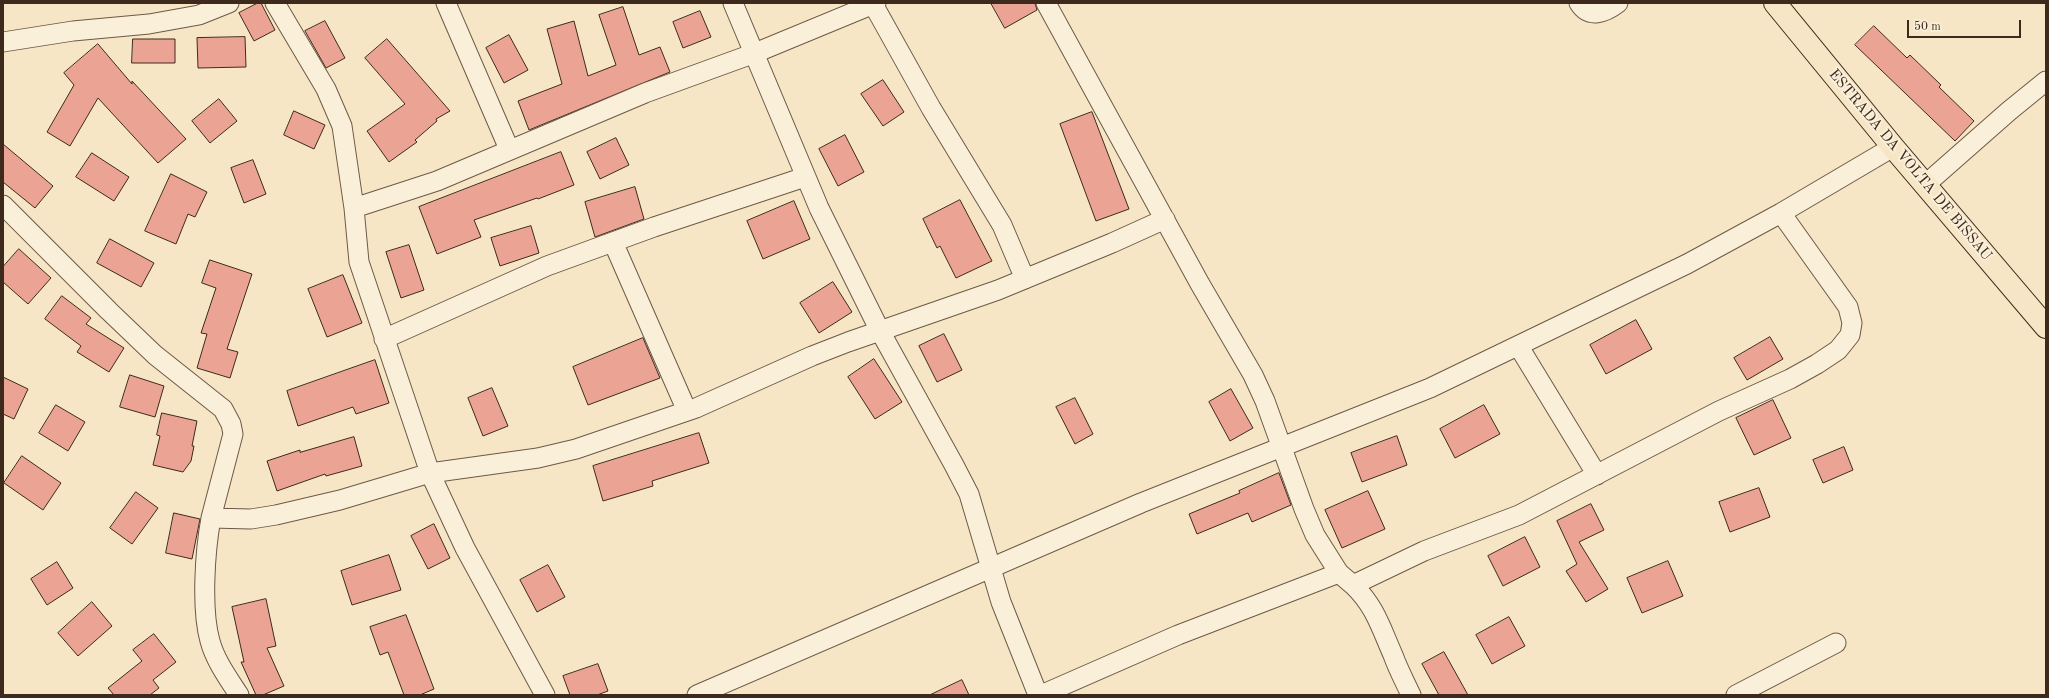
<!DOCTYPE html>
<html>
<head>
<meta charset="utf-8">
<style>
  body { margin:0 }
  #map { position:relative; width:2049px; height:698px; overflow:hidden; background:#f7e6c5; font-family:"Old Standard TT",serif }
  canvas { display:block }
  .frame { position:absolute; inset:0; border:4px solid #3d2a1d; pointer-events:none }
  .scale { position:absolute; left:1907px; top:20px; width:114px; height:18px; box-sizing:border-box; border:2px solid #3d2a1d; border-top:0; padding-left:5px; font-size:12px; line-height:14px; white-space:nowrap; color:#3d2a1d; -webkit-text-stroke:3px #faefd9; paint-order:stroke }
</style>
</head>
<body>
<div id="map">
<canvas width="2049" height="698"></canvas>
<div class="frame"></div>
<div class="scale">50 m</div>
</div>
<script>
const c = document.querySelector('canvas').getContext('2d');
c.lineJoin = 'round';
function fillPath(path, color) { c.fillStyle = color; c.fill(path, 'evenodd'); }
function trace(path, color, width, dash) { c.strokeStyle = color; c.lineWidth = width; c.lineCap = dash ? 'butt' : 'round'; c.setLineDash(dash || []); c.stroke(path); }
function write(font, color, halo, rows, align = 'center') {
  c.font = font + ' "Old Standard TT",serif'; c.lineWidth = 4; c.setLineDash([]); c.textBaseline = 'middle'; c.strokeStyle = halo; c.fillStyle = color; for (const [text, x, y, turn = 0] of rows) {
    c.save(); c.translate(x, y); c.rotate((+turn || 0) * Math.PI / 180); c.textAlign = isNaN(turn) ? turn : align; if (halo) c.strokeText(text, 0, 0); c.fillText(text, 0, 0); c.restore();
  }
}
const building = new Path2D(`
  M258 3H261L275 30 254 41 239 13Z
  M991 3H1035L1037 10 1005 28Z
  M623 7 639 55 660 47 670 72 529 130 518 101 562 84 547 29 574 21 588 76 616 65 599 15Z
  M700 11 711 37 683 48 673 22Z
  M325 21 345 58 326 68 305 31Z
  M1874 26 1907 58 1910 55 1941 85 1939 87 1974 121 1955 141 1855 45Z
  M509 35 528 70 504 83 486 48Z
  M245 37 246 67 198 68 197 38Z
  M133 39H175V63H132Z
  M387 39 450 111 436 119 437 121 415 140 417 142 389 162 367 131 405 104 365 58Z
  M98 44 132 84V81L186 139 158 163 98 98 70 146 47 132 74 85 64 73Z
  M883 80 904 112 883 126 861 94Z
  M219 99 237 121 210 143 192 121Z
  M294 111 325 125 314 149 284 135Z
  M1092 112 1129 209 1096 221 1060 124Z
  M845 135 864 172 838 186 819 149Z
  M616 138 629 165 600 179 587 152Z
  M3 144 53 186 35 208 3 182Z
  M561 152 574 185 538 199 537 198 474 220 481 237 437 254 419 207Z
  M92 153 129 177 114 201 76 177Z
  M253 160 266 194 244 203 231 168Z
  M171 174 207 192 195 217 188 214 176 244 145 231Z
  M635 187 644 219 595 237 585 202Z
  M960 200 992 261 956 278 940 246 937 248 923 219Z
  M794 201 810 239 763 259 747 221Z
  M531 226 539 253 500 266 491 238Z
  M110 239 154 263 141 287 97 263Z
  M409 245 424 290 401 298 386 252Z
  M19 249 51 278 28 304 3 282V267Z
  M210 260 252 274 227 349 238 352 230 378 197 368 207 334 201 333 216 288 202 283Z
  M343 275 362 323 327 337 308 289Z
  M833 282 852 312 819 333 800 303Z
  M62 296 91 318 86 324 124 348 109 372 77 352 81 346 45 319Z
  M1636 320 1652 349 1606 374 1590 345Z
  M944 334 962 370 937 382 919 346Z
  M1770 337 1783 359 1747 380 1734 358Z
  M643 338 660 378 588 405 573 367Z
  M874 359 902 402 875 419 848 377Z
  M375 360 389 403 356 414 353 407 298 426 287 391Z
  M130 375 164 386 155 417 120 407Z
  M3 377 28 389 14 419 3 414Z
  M492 388 508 426 483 436 468 398Z
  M1231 389 1253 428 1230 441 1209 402Z
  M1075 398 1093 434 1075 444 1056 407Z
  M1773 400 1791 438 1754 455 1736 418Z
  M56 405 85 422 68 451 39 433Z
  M1484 405 1500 434 1455 458 1440 429Z
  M162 413 197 421 192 446H194L191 461 183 472 153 465 160 436 157 435Z
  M699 433 709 463 652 481 653 486 603 501 593 466Z
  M1397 436 1407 465 1362 482 1351 453Z
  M354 437 362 466 326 476 325 474 277 491 267 461 300 450V452Z
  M1844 447 1853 470 1823 483 1813 460Z
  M22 456 61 483 43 510 4 483Z
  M1279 473 1291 505 1252 522 1248 513 1197 534 1189 514 1240 493 1239 491Z
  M1759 488 1770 517 1730 532 1719 502Z
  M1368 491 1385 529 1342 548 1325 510Z
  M136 492 158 508 132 544 110 528Z
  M1591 504 1604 530 1579 542 1608 589 1586 602 1566 571 1577 564 1557 521Z
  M174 513 200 519 192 559 166 553Z
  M434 524 450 558 428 569 411 536Z
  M1525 537 1540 567 1503 586 1488 556Z
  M389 555 401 590 352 605 341 571Z
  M1668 561 1683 596 1642 613 1627 578Z
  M57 562 73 588 47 605 31 579Z
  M548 565 565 597 537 612 520 580Z
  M266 599 276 646 267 648 284 686 263 695H256L241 662H244L232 607Z
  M92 602 112 626 78 656 58 633Z
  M406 615 434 689 420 695H404L388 652 380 655 370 627Z
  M1509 617 1525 646 1492 664 1476 635Z
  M154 634 176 662 153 680 159 688 150 695H114L108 688 142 661 133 650Z
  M1444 652 1468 695H1439L1422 664Z
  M598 664 608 691 597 695H570L563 676Z
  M962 680 969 695H930Z`);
fillPath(building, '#eba393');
trace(building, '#3d2a1d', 1);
const minor = new Path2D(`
  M275 3 326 89 342 126 354 208 359 262 430 473 465 548 545 695
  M446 3 509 149
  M733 3 819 208 880 331 954 465 969 494 1001 602 1038 695
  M1046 3 1200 284 1253 375 1265 401 1304 509 1315 535 1339 573
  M1579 3C1589 19 1605 13 1618 3
  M873 4 931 108 1002 225 1025 279
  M3 42 73 31 149 24 199 15 229 3
  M1926 184 2009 111 2046 81
  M3 205 109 311 155 355 223 409 231 424 233 434 211 518 251 519 276 515 340 500 430 473 538 458 576 449 696 408 812 356 848 342 998 290 1112 243 1165 219
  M354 208 437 181 645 93 755 53 876 3
  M613 242 687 411
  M384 339 547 266 654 227 805 177
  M1519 347 1597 475
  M211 518C205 551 201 609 210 641 215 660 228 678 239 695
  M1353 585C1375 606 1381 628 1393 655 1398 669 1405 682 1411 695
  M697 695 1141 503 1430 388 1687 264 1781 213 1893 147
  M1041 695 1178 635 1339 573 1353 585 1424 551 1519 515 1719 411 1790 379 1817 364 1838 350 1850 335 1852 323 1848 307 1781 213
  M1736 695 1836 643`);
const major = new Path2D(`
  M1775 3 1893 147 2046 327`);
trace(minor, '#6c5947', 21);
trace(major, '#3d2a1d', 24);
trace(minor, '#faefd9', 19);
trace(major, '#f7e6c5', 22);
write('15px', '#3d2a1d', '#faefd9', [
  ["ESTRADA DA VOLTA DE BISSAU",1910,165,50]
]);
</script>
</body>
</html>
